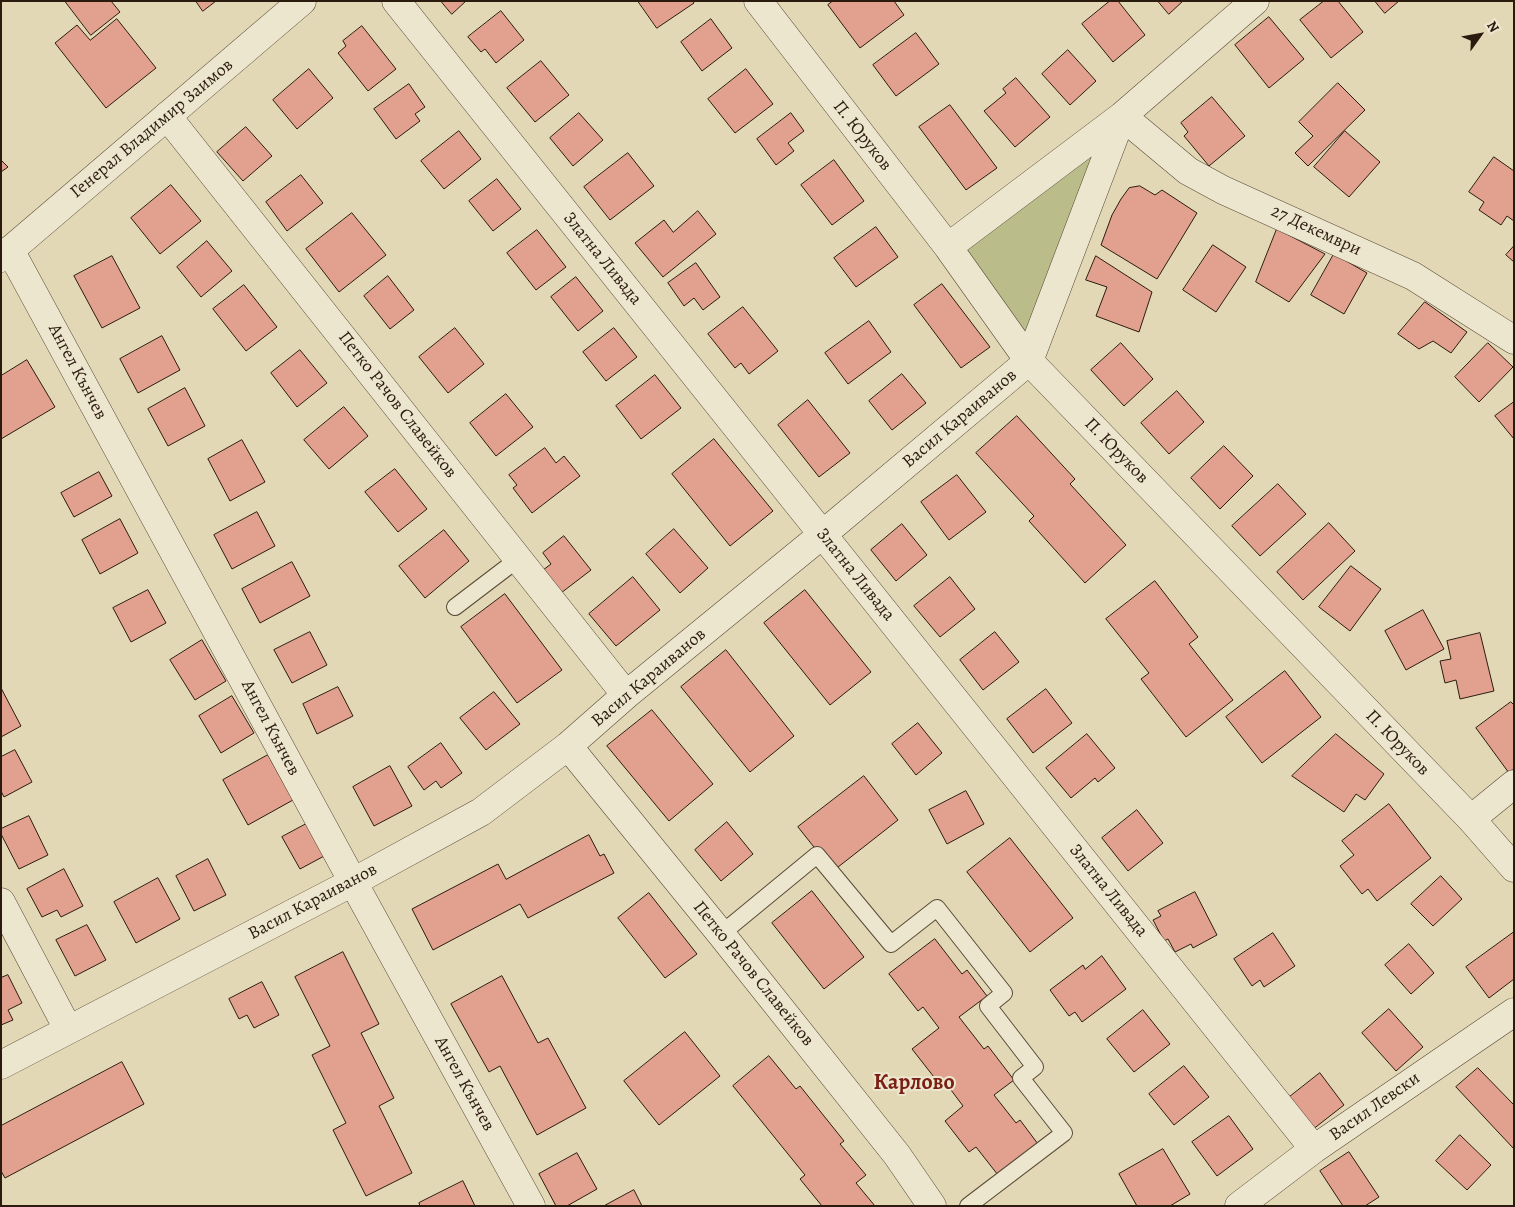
<!DOCTYPE html>
<html>
<head>
<meta charset="utf-8">
<style>
  body { margin:0 }
  #map { position:relative; width:1515px; height:1207px; overflow:hidden; background:#e3d8b5; font-family:Alegreya,serif }
  canvas { display:block }
  .frame { position:absolute; inset:0; border:2px solid #2b1b0e; pointer-events:none }
  .north { position:absolute; left:1455px; top:10px; width:50px; height:50px; -webkit-text-stroke:4px #ede6cf; paint-order:stroke; rotate:58deg; font-size:14px; font-weight:700; line-height:20px; text-align:center; color:#2b1b0e }
  .north::after { content:''; display:block; margin:auto; width:18px; height:22px; background:#2b1b0e; clip-path:polygon(50% 0,100% 100%,50% 72%,0 100%) }
</style>
</head>
<body>
<div id="map">
<canvas width="1515" height="1207"></canvas>
<div class="frame"></div>
<div class="north">N</div>
</div>
<script>
const c = document.querySelector('canvas').getContext('2d');
c.lineJoin = 'round';
function fillPath(path, color) { c.fillStyle = color; c.fill(path, 'evenodd'); }
function trace(path, color, width, dash) { c.strokeStyle = color; c.lineWidth = width; c.lineCap = dash ? 'butt' : 'round'; c.setLineDash(dash || []); c.stroke(path); }
function write(font, color, halo, rows, align = 'center') {
  c.font = font + ' Alegreya,serif'; c.lineWidth = 4; c.setLineDash([]); c.textBaseline = 'middle'; c.strokeStyle = halo; c.fillStyle = color; for (const [text, x, y, turn = 0] of rows) {
    c.save(); c.translate(x, y); c.rotate((+turn || 0) * Math.PI / 180); c.textAlign = isNaN(turn) ? turn : align; if (halo) c.strokeText(text, 0, 0); c.fillText(text, 0, 0); c.restore();
  }
}
fillPath(new Path2D(`
  M1122 116 1029 361 948 247Z`), '#babd89');
const building = new Path2D(`
  M65 1H111L120 12 91 35Z
  M196 1H216L203 11Z
  M441 1H466L452 14Z
  M638 1H693L694 3 657 28Z
  M833 1H894L904 15 860 48 828 5Z
  M1110 1H1118L1145 35 1113 62 1082 24Z
  M1158 1H1183L1169 14Z
  M1324 1H1338L1363 32 1331 58 1300 20Z
  M1375 1H1399L1385 13Z
  M501 11 524 40 496 63 485 49 481 52 468 37Z
  M1269 17 1304 59 1269 88 1235 45Z
  M117 19 156 68 106 108 55 43 77 25 90 40Z
  M711 19 732 48 702 71 681 42Z
  M362 26 396 69 368 91 338 53 346 46 343 41Z
  M916 33 939 64 896 96 873 65Z
  M1068 50 1096 81 1070 105 1042 74Z
  M541 61 569 95 535 122 507 88Z
  M309 69 333 98 297 129 273 100Z
  M746 69 773 104 735 133 708 99Z
  M1016 78 1050 117 1015 147 984 111 1006 93 1003 89Z
  M1338 83 1365 110 1308 166 1295 153 1313 136 1299 122Z
  M409 84 425 107 415 114 420 121 396 139 374 109Z
  M1212 97 1245 136 1209 166 1184 136 1188 132 1181 123Z
  M950 105 997 168 966 190 919 127Z
  M579 113 603 140 573 166 550 138Z
  M791 113 804 131 788 143 794 151 776 165 757 139Z
  M246 127 272 156 243 181 217 152Z
  M459 131 481 159 444 189 421 161Z
  M1345 131 1380 162 1349 197 1314 167Z
  M628 153 654 186 610 220 584 187Z
  M1494 157 1514 171V221L1507 216 1501 225 1479 210 1484 202 1469 192Z
  M1 160 8 167 1 172Z
  M834 160 864 201 832 225 801 185Z
  M301 175 323 203 287 231 266 202Z
  M497 179 521 209 493 231 469 201Z
  M171 185 201 221 160 254 131 218Z
  M1140 186 1155 195 1162 190 1197 213 1157 279 1101 245 1112 215 1121 199 1129 188Z
  M698 211 716 234 663 277 635 243 664 220 673 232Z
  M352 213 386 255 339 292 306 249Z
  M876 227 898 257 856 287 834 258Z
  M1277 229 1325 254 1289 302 1256 282Z
  M537 230 566 267 536 290 507 253Z
  M207 241 232 271 201 297 177 267Z
  M1213 245 1246 267 1216 312 1183 290Z
  M1514 246V262L1506 255Z
  M1334 254 1367 273 1344 314 1311 295Z
  M112 256 140 308 102 328 74 276Z
  M1096 256 1152 292 1139 332 1096 316 1107 287 1086 280Z
  M696 263 720 297 703 310 694 298 684 306 668 283Z
  M388 276 414 310 390 329 364 296Z
  M576 277 603 311 578 331 551 297Z
  M942 284 990 347 961 368 914 305Z
  M244 285 277 327 246 351 213 309Z
  M1425 302 1467 332 1451 353 1433 341 1419 349 1398 334Z
  M743 307 778 351 749 374 741 363 735 368 708 334Z
  M869 321 891 352 848 384 825 353Z
  M455 328 484 364 448 393 419 357Z
  M614 328 637 357 606 381 583 352Z
  M162 336 180 370 138 393 120 359Z
  M1121 343 1153 379 1124 406 1091 370Z
  M1488 343 1513 367 1479 402 1455 377Z
  M300 350 327 383 297 407 271 373Z
  M27 360 55 407 1 439V376Z
  M902 374 926 403 892 430 869 401Z
  M655 375 681 408 641 439 616 406Z
  M185 388 205 426 168 446 148 409Z
  M1177 391 1204 422 1169 454 1141 423Z
  M506 394 533 427 496 456 470 423Z
  M808 400 850 453 819 477 778 425Z
  M1514 402V439L1495 416Z
  M344 407 368 436 329 469 304 440Z
  M1017 416 1075 479 1070 484 1126 545 1085 583 1029 521 1034 516 976 453Z
  M714 439 773 511 730 546 672 474Z
  M242 440 265 482 230 501 208 459Z
  M1224 446 1253 476 1220 509 1191 478Z
  M545 448 556 463 564 456 580 476 532 513 513 488 517 485 509 475Z
  M395 469 427 509 398 532 365 492Z
  M99 472 112 496 74 517 61 493Z
  M957 475 986 512 949 540 921 502Z
  M1278 484 1306 514 1260 556 1232 526Z
  M257 512 275 546 232 569 214 535Z
  M120 519 138 553 100 574 82 540Z
  M1329 523 1355 551 1303 600 1277 572Z
  M902 524 927 555 896 581 871 550Z
  M674 529 708 568 680 593 646 554Z
  M444 530 469 561 425 598 399 566Z
  M564 536 591 570 561 593 543 570 551 564 543 553Z
  M292 562 310 596 260 623 242 589Z
  M1351 566 1381 589 1350 631 1319 607Z
  M633 577 660 610 616 646 589 614Z
  M950 577 975 609 940 637 914 606Z
  M1155 581 1198 637 1189 644 1233 700 1186 737 1141 679 1149 673 1106 619Z
  M148 590 166 623 131 642 113 608Z
  M805 590 871 672 830 705 764 623Z
  M505 594 562 670 517 703 461 627Z
  M1423 610 1444 649 1406 670 1385 631Z
  M310 632 327 665 292 683 274 650Z
  M995 632 1019 662 983 690 960 660Z
  M1480 633 1494 691 1460 699 1456 680 1445 683 1440 661 1451 659 1447 641Z
  M202 640 226 681 195 700 170 660Z
  M726 650 794 736 750 772 681 687Z
  M1285 671 1321 717 1262 763 1226 717Z
  M338 687 353 716 317 734 303 704Z
  M1 688 21 726 1 737Z
  M1046 689 1072 723 1033 753 1007 719Z
  M494 692 520 724 486 750 460 718Z
  M232 696 254 733 221 753 199 716Z
  M1511 702 1514 705V769L1509 773 1476 728Z
  M652 710 713 784 669 821 607 746Z
  M918 723 942 753 916 775 892 744Z
  M1087 734 1115 768 1098 782 1095 778 1071 798 1046 768Z
  M1336 734 1384 774 1365 800 1356 794 1344 812 1292 776Z
  M441 743 462 773 441 788 436 781 424 790 408 767Z
  M15 750 32 782 4 797 1 791V757Z
  M268 755 293 800 248 825 223 780Z
  M390 766 412 806 374 826 353 787Z
  M864 776 898 820 833 871 798 827Z
  M966 791 984 824 947 844 929 810Z
  M1389 804 1431 858 1377 901 1368 889 1362 894 1340 866 1354 855 1342 841Z
  M1137 810 1163 843 1128 871 1102 838Z
  M29 816 48 855 19 869 1 834V829Z
  M727 822 753 854 721 881 695 850Z
  M308 823 326 855 300 869 282 837Z
  M589 835 600 856 604 854 614 873 528 918 520 904 433 950 412 909 498 864 506 879Z
  M1010 838 1073 918 1030 952 967 872Z
  M208 859 226 895 194 911 176 876Z
  M64 869 83 906 61 917 57 910 42 917 27 889Z
  M1441 876 1462 899 1433 926 1411 904Z
  M158 878 180 919 136 943 114 902Z
  M812 891 864 957 824 989 772 923Z
  M1195 892 1217 935 1193 948 1191 944 1175 952 1168 939 1164 941 1153 920 1161 916 1158 911Z
  M649 893 697 954 665 978 618 918Z
  M87 925 106 960 75 976 56 940Z
  M1514 932V979L1489 998 1466 967Z
  M1273 933 1295 966 1264 987 1260 980 1252 986 1234 959Z
  M935 939 962 974 967 970 987 996 959 1017 984 1049 988 1046 1014 1080 994 1095 1016 1123 1020 1120 1038 1144 998 1175 976 1147 969 1152 945 1121 963 1106 945 1082 941 1086 912 1049 939 1028 923 1007 918 1011 889 974Z
  M1409 944 1434 973 1411 994 1385 965Z
  M343 952 379 1024 361 1033 394 1098 379 1106 412 1173 366 1196 333 1130 346 1123 312 1055 330 1046 295 977Z
  M1102 956 1126 989 1082 1022 1075 1012 1069 1016 1050 990 1083 965 1085 969Z
  M8 975 22 1003 8 1010 13 1020 1 1025V978Z
  M502 976 538 1043 548 1038 586 1108 537 1135 500 1066 489 1072 451 1004Z
  M262 982 279 1015 254 1028 247 1015 239 1019 229 999Z
  M1389 1009 1423 1047 1396 1071 1362 1033Z
  M1143 1010 1170 1044 1134 1072 1107 1039Z
  M685 1032 720 1076 659 1125 624 1081Z
  M769 1056 796 1089 800 1086 844 1141 840 1144 866 1175 856 1183 875 1206H822L800 1179 805 1175 733 1086Z
  M122 1062 144 1104 5 1178 1 1171V1126Z
  M1184 1066 1209 1097 1174 1125 1149 1094Z
  M1478 1068 1514 1105V1149L1456 1087Z
  M1320 1073 1344 1105 1312 1130 1287 1099Z
  M1229 1116 1253 1149 1217 1176 1192 1142Z
  M1460 1135 1491 1165 1467 1190 1436 1161Z
  M1163 1149 1190 1194 1170 1206H1137L1119 1174Z
  M1349 1152 1379 1197 1365 1206H1343L1320 1171Z
  M577 1153 597 1189 567 1206H556L539 1174Z
  M463 1181 475 1206H420L419 1203Z
  M634 1190 642 1206H604Z`);
fillPath(building, '#e2a08e');
trace(building, '#2b1b0e', 1);
const service = new Path2D(`
  M455 607 518 559
  M721 934 817 855 891 944 937 908 1004 993 988 1006 1035 1067 1021 1078 1064 1133 968 1206`);
const minor = new Path2D(`
  M396 1 1314 1149
  M758 1 948 247 1029 361 1471 819 1514 868
  M167 116 626 695
  M948 247 1122 116 1188 171 1223 190 1413 276 1514 340
  M10 250 353 882 531 1206
  M568 746 721 934 897 1155 932 1206
  M1471 819 1514 784
  M1 902 68 1029
  M1 1065 353 882 481 812 568 746 626 695 823 534 1029 361 1122 116 1255 1
  M1239 1206 1314 1149 1514 1012`);
const tertiary = new Path2D(`
  M1 258 302 1`);
trace(service, '#594a38', 18);
trace(minor, '#594a38', 29);
trace(tertiary, '#594a38', 29);
trace(service, '#ede6cf', 16);
trace(minor, '#ede6cf', 28);
trace(tertiary, '#ede6cf', 28);
write('18px', '#2b1b0e', '#ede6cf', [
  ["Генерал Владимир Заимов",152,129,-40],
  ["П. Юруков",862,136,52],
  ["27 Декември",1316,231,25],
  ["Златна Ливада",602,259,51],
  ["Ангел Кънчев",77,372,62],
  ["Петко Рачов Славейков",397,405,52],
  ["Васил Караиванов",960,419,-40],
  ["П. Юруков",1116,451,46],
  ["Златна Ливада",855,575,51],
  ["Васил Караиванов",649,678,-40],
  ["Ангел Кънчев",270,728,62],
  ["П. Юруков",1397,743,46],
  ["Златна Ливада",1108,891,51],
  ["Васил Караиванов",313,902,-28],
  ["Петко Рачов Славейков",753,974,51],
  ["Ангел Кънчев",464,1084,61],
  ["Васил Левски",1375,1107,-35]
]);
write('bold 22px', '#7a1f14', '#ede6cf', [
  ["Карлово",914,1084]
]);
</script>
</body>
</html>
